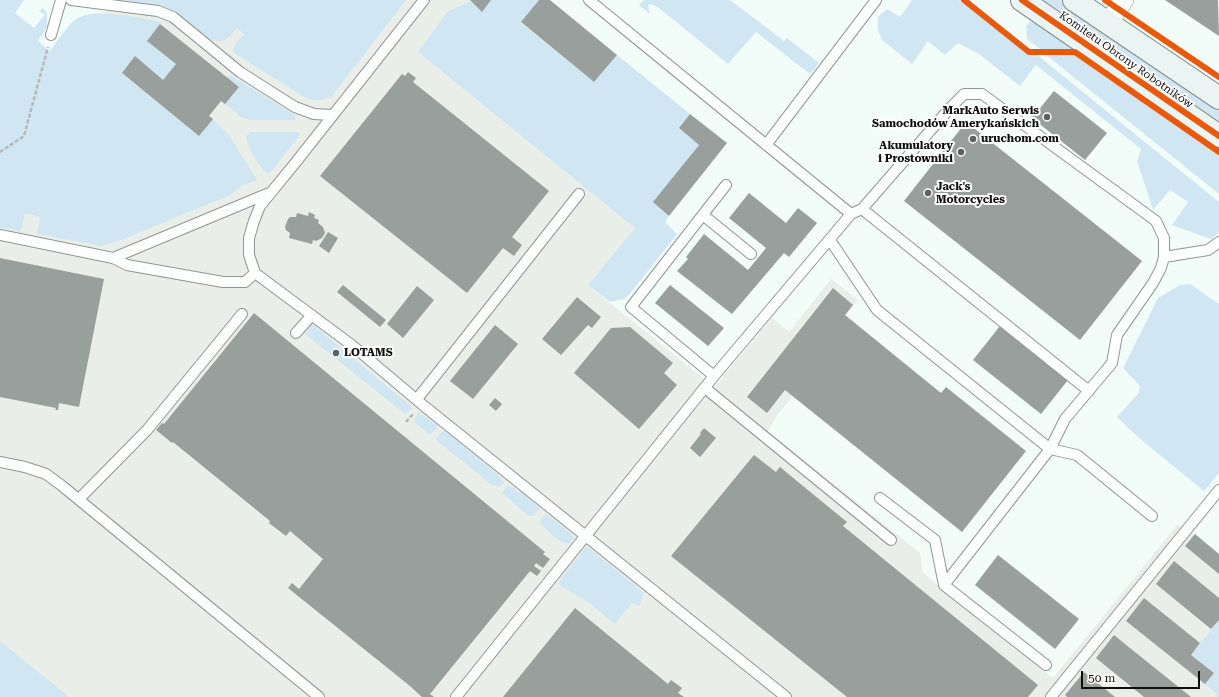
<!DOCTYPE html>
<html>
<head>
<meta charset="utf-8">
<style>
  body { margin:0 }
  #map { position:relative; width:1219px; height:697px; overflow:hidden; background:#f2fcf9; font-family:"Roboto Serif",serif }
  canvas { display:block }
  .scale { position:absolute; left:1081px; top:671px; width:119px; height:18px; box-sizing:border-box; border:2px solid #0e0e0e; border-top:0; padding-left:5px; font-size:12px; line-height:14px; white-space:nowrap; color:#0e0e0e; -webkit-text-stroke:3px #fff; paint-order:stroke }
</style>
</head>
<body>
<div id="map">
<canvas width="1219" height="697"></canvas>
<div class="scale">50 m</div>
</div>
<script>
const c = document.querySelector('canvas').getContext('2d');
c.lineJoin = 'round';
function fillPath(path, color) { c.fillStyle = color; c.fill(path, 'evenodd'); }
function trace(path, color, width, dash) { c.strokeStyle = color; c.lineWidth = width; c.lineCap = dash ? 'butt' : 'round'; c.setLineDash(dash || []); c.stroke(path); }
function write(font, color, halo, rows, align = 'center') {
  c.font = font + ' "Roboto Serif",serif'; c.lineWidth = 4; c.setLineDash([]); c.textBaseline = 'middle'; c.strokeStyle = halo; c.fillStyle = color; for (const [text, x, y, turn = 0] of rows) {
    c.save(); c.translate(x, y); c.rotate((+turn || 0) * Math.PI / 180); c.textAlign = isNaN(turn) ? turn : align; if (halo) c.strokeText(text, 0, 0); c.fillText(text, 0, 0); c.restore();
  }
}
fillPath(new Path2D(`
  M109 0H470V1L447 12 418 52 636 228 588 285 715 388 725 374 772 318 789 332 831 279 858 300 785 390 793 396 778 414 768 431 920 553 923 573 1053 678 1178 524 1194 535 1195 534 1219 554V620L1191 655 1214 673 1217 694 1215 697H0V163L105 18Z`), '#eaeee8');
fillPath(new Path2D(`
  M0 0H24L15 13 34 28 45 15 39 11 43 8 47 13V26L38 41 50 51C57 42 66 27 75 20 92 6 141 18 162 22L147 41 176 64 163 80 135 57 122 74 199 136 213 119 229 135 257 180 242 186 230 195 121 240 101 246 37 234 40 217 25 213 21 231 0 227Z
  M122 0H406L332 96C323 101 316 101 306 98L234 53 233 50 236 43 244 34 237 28C228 38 226 44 211 40L176 12 164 6Z
  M491 0H539L521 23 594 82 617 55 690 114 679 128 699 145 654 202 669 216 665 222 677 234 629 295 624 299 610 302 588 285 635 228 418 52 447 12 470 1 482 11Z
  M644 0H730L784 41 787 38 819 63 810 74 756 32 728 64 659 8 651 4 648 5 650 14 639 5Z
  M912 0H959L1029 54H1036L1219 202V232L1211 239 1172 225 1188 202 1170 190 1153 210 1137 161 1141 149 1036 65 1020 86 979 54 958 43 945 55 928 41 912 64 882 40 878 30V17L887 9 900 17Z
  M1037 0H1061L1219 107V126Z
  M1030 21 1049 31 1219 149 1076 50 1040 49 1027 39 1026 27Z
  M1045 54 1074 55 1219 156V194Z
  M230 75 295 115 296 119 294 120H249L240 116 225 104 227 78Z
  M250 132H298L300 135 269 174C262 172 245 144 246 137Z
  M1190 284 1219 304V473L1204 491 1139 438 1117 417 1138 394 1140 386 1123 368 1158 298 1180 285Z
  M312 324 413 408 405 414 305 334Z
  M418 412 437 425 438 427 430 435 414 422Z
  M443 431H445L497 474 504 482 500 487 492 485 435 439Z
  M508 485 510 487H513L518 493 521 491 540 509 533 516H529L502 493Z
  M546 514 570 533 574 538 570 543C559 545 548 530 540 523V520Z
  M586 547 590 549 644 593 639 606 632 603 615 624 584 599 561 587 559 584 560 580Z
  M1219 620V697H1215L1217 694 1205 684 1214 673 1191 655Z
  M0 641 69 697H0Z`), '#d0e6f2');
fillPath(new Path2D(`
  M470 0H491L482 12Z
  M539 0H550L617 55 594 82 521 22Z
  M1165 0H1218L1219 36Z
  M160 24 239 87 225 104 221 101 209 116 213 119 199 136 122 73 135 56 163 80 176 64 147 41Z
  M408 72 416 78 413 82 549 191 512 237 522 245 514 256 503 248 467 293 320 176 402 74 405 76Z
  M1054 91 1107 133 1085 160 1032 118Z
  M690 114 727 143 669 216 653 202 699 145 679 128Z
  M966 122 1142 261 1080 340 904 201Z
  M749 193 786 223 798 208 817 223 789 257 784 253 732 314 677 271 688 259 686 257 704 234 748 270 766 248 729 218Z
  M309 212 315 215 314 218 319 220 318 223 323 227 325 233 322 238 316 241 313 240 312 244 289 238 290 233 286 230 285 227 288 219 290 217H296L297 213 308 216Z
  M328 232 338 238 329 253 319 246Z
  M0 258 104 279 79 407 59 403 58 410H55L56 408 0 397Z
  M343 285 386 320 380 327 337 292Z
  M670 285 724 328 708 346 655 303Z
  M417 286 434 300 403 338 387 324Z
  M833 288 853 305 845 315 941 393 946 387 1026 451 962 532 785 390 767 413 747 397Z
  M577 297 601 317 592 328 588 325 561 355 542 339Z
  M254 313 545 552 543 554 550 559 543 568 536 563 534 566 541 571 537 576 530 571 430 694 434 697H422L410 686 288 588 292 583 299 589 323 559 290 531 286 536 269 523 270 521 173 442 172 443 156 430 162 423 164 424Z
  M495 325 518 344 473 399 450 381Z
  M1000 326 1068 380 1041 414 973 360Z
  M630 327 673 363 664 373 677 385 639 429 574 373 611 328Z
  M495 398 502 404 496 411 489 405Z
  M704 428 716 438 700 457 690 448 701 434 700 433Z
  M754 455 776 472 780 467 803 486 847 522 843 526 1038 685 1028 697H847L671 556Z
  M1195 534 1219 554V574L1185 546Z
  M998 555 1079 619 1055 649 975 585Z
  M1174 561 1219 598V620L1211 629 1156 584Z
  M1144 598 1200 643 1191 655 1214 673 1205 684 1126 621Z
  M575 608 668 684 671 680 682 688 678 693 684 697H503Z
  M1114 635 1125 644 1191 697H1144L1107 667 1096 658Z
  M1084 672 1115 697H1067L1065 695Z`), '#989f9c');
const lane = new Path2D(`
  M71 0 158 11 173 17 240 72 295 107 314 114 332 115
  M424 0 296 162 260 206 254 221 249 238V255L255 273 353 346 424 406 786 697
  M589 0 851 214
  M51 35 61 0
  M766 145 876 0
  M862 209 1089 391
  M703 215 751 254
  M0 235 113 258 127 265 223 282H245L255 273
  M830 240 877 310 1050 449 1077 455 1152 516
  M1164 257 1208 250 1219 242
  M113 258 269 193
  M296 333 312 315
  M714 376 631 307 726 185
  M705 388 891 540
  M417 399 579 194
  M0 462 25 467 46 474 61 485 319 697
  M880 498 935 540 944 585 1046 665
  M79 499 147 430 242 314
  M456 697 714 376 851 214 862 209 950 108 964 94H982L1156 221 1164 238V257L1161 268 1153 283 1117 335 1112 363 1065 419 1050 449 944 585
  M1051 697 1219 490`);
const street = new Path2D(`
  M1108 23 1124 0`);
const secondary = new Path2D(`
  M1022 0 1219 136
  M1074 0 1219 98`);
trace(lane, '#919594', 12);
trace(street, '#919594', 20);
trace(secondary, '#878c8a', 24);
trace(new Path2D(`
  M0 152 24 136 48 47
  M406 422 414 413`), '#b6b8b8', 2.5, [4, 2]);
trace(lane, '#fdfffe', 10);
trace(street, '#fdfffe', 19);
trace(secondary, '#eaf5f3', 22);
trace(new Path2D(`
  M964 0 1029 52H1075L1219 152
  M1022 0 1219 136
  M1105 0 1219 77`), '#e8590c', 6);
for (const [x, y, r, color] of [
  [1047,117,4,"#5e6160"],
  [973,139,4,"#5e6160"],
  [961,152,4,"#5e6160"],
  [928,193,4,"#5e6160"],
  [336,353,4,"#5e6160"]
]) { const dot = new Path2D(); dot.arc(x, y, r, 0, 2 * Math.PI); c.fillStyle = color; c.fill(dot); trace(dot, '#fff', 1.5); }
write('11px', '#0e0e0e', '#fff', [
  ["Komitetu Obrony Robotników",1126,60,35]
]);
write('bold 11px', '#0e0e0e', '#fff', [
  ["MarkAuto Serwis",1039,111,"right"],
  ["Samochodów Amerykańskich",1039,124,"right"],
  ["uruchom.com",981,139],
  ["Akumulatory",953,146,"right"],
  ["i Prostowniki",953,159,"right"],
  ["Jack's",936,187],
  ["Motorcycles",936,200],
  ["LOTAMS",344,353]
], 'left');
</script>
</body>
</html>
